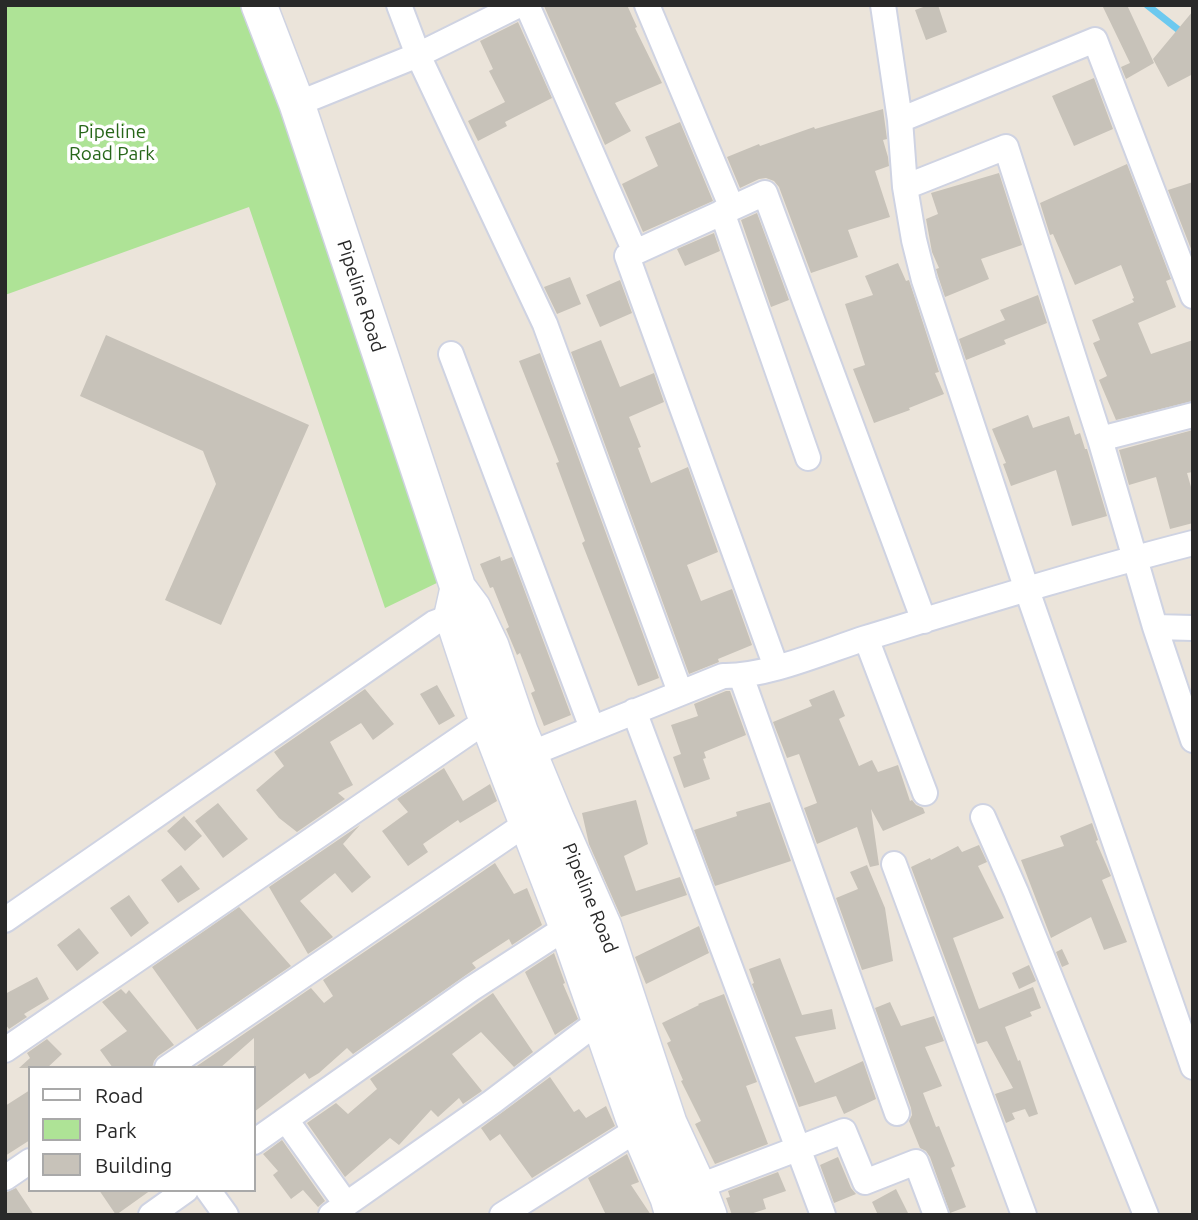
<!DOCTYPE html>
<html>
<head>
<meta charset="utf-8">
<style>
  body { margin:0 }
  #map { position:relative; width:1198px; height:1220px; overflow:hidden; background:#ebe4da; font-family:Ubuntu,sans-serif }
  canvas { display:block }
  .frame { position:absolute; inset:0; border:7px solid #292929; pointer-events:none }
  .legend { position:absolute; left:28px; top:1066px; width:228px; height:126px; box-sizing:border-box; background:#fff; border:2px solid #a9a9a9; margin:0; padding:9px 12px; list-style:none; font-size:21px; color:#292929 }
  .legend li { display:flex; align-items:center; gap:14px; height:35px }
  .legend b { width:35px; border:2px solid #a9a9a9 }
</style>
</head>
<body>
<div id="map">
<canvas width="1198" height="1220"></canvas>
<div class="frame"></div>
<ul class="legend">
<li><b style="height:9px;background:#fff"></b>Road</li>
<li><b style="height:19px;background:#aee396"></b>Park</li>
<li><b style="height:19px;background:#c7c2b9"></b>Building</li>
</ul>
</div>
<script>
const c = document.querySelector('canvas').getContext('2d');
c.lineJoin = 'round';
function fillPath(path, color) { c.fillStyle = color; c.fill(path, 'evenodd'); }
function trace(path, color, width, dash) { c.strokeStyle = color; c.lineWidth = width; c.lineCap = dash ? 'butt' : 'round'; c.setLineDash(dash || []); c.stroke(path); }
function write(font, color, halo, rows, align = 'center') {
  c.font = font + ' Ubuntu,sans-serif'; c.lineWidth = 7; c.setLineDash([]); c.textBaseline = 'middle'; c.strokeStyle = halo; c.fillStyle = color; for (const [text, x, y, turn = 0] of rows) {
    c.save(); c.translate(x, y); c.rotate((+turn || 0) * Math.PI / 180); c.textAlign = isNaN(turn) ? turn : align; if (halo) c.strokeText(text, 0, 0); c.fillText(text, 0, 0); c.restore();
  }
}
fillPath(new Path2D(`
  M5 5H253L443 580 385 608 249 207 5 295Z`), '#aee396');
trace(new Path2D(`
  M1147 5 1185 35`), '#6cc9ef', 7);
fillPath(new Path2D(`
  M546 5H627L637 27 635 28 662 83 615 103 631 131 605 145 544 6Z
  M929 5H938L947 32 926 40 915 10Z
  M1102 5H1127L1154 63 1126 79 1121 67 1130 63Z
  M1193 11V74L1168 87 1153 59Z
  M518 22 552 98 505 122 507 126 478 141 468 121 505 102 489 71 493 69 480 41Z
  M1094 78 1113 129 1074 146 1052 96Z
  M883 109 887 139 883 140 888 157 889 166 875 171 890 217 848 230 858 257 811 273 779 187 774 181 766 178 759 179 740 188 727 157 759 144 760 146 814 127 815 129Z
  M680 122 713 201 643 232 622 184 658 166 645 137Z
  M1127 164 1171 279 1166 281 1176 307 1138 323 1151 354 1193 340V401L1116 420 1099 380 1107 376 1093 343 1100 340 1092 320 1134 302 1132 299 1134 298 1121 265 1075 285 1053 234 1050 235 1040 203Z
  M999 173 1022 245 981 259 989 279 945 297 938 276 936 269 939 268 932 252 926 219 938 214 931 193Z
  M1193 182V254L1168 190Z
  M757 213 789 300 771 307 741 220Z
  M714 233 720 251 685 266 677 249Z
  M898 263 906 281 909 280 939 372 935 373 944 394 909 408 910 410 874 423 853 369 865 365 845 304 873 295 865 276Z
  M570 277 581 304 557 314 544 287Z
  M620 280 632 313 600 327 586 295Z
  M1038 295 1047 323 1004 340 1006 344 966 360 959 339 1005 320 1000 310Z
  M106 335 309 425 221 625 165 600 216 484 203 451 80 396Z
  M601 340 620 387 654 373 664 402 629 417 641 447 638 448 651 483 688 467 718 552 687 565 701 601 732 589 752 645 718 659 719 662 689 674 571 352Z
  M540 353 659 678 638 686 582 543 585 541 556 463 559 462 519 361Z
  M1028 415 1033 428 1069 416 1075 435 1080 433 1085 449H1087L1107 516 1072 526 1056 470 1011 486 1003 464 1006 463 992 429Z
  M1193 430V472L1187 473 1193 494V523L1170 529 1156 477 1129 485 1119 450Z
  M500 556 501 561 512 557 571 715 544 726 531 693 535 691 520 653 517 655 506 629 509 627 493 587 490 588 480 564Z
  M437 685 455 716 439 725 420 694Z
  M365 689 394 724 373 740 361 723 330 742 353 785 338 793 345 799 297 832 279 818 256 790 284 766 274 752Z
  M834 690 845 716 839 719 859 766 872 760 878 772 898 765 910 801 912 800 916 805 923 808 925 813 883 831 871 809 879 865 870 867 857 827 817 844 804 808 817 803 799 754 787 758 773 722 812 706 809 700Z
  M726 691H730L746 735 704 752 706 758 703 759 710 779 684 788 673 757 681 754 671 725 698 716 694 704Z
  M444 768 463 801 490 784 497 801 460 823 458 820 423 844 428 852 408 866 382 831 408 812 397 799Z
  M636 800 648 844 624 856 636 891 680 877 687 895 621 917 589 844 582 813Z
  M770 802 791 861 715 886 694 830 737 816 736 812Z
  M218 803 248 839 223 858 195 821Z
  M184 816 202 836 185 851 167 831Z
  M1092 823 1098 840 1096 841 1111 876 1102 880 1127 942 1104 950 1091 917 1051 938 1021 860 1064 846 1060 836Z
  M360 825 343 844 371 877 352 893 335 873 300 901 333 937 308 954 269 887Z
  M979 845 987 862 978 866 1004 918 953 938 979 1009 1033 987 1041 1008 1030 1012 1032 1016 1005 1027 1018 1061 1020 1060 1038 1114 1029 1117 1025 1109 1012 1113 1015 1119 1006 1123 995 1094 1013 1088 987 1041 977 1044 911 867 930 858 931 860 958 846 962 852Z
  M495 863 514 894 527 888 542 925 512 945 509 939 472 963 476 968 353 1054 347 1048 319 1073 309 1079 305 1073 254 1112V1038L220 1068H194L311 988 324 1003 333 996 323 980Z
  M181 865 200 889 178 903 161 880Z
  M867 865 885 908 893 961 862 970 836 898 858 889 850 872Z
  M129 895 149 923 131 937 110 908Z
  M239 907 291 966 197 1030 152 967Z
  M699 926 709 953 646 984 635 957Z
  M79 928 99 953 77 971 57 945Z
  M1062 949 1069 964 1062 967 1056 952Z
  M554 953 565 983 563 984 578 1019 555 1035 525 972Z
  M780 958 802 1015 832 1009 836 1029 795 1037 815 1083 863 1061 876 1099 844 1114 836 1096 799 1107 752 984 754 983 749 969Z
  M1029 965 1036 981 1019 989 1012 973Z
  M37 977 49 999 24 1014 27 1017 9 1029 5 1024V994Z
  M121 989 126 994 129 990 174 1045 158 1056 154 1061 152 1068H113L100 1050 127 1031 102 1002Z
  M493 993 533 1052 514 1067 481 1032 452 1054 482 1091 463 1104 459 1098 438 1117 431 1110 399 1145 390 1138 345 1177 307 1123 336 1103 348 1114 377 1089 370 1079Z
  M724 994 757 1082 746 1086 768 1144 715 1164 695 1124 701 1121 681 1081 683 1080 667 1043 671 1041 662 1023 699 1005 698 1004Z
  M890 1002 901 1026 934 1016 944 1041 925 1047 942 1086 923 1093 936 1127 939 1126 955 1166 951 1168 966 1207 950 1213 930 1157 926 1151 920 1148 909 1121 912 1115 911 1108 875 1008Z
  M47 1039 62 1054 47 1068H19L30 1058 27 1053Z
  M550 1077 574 1112 579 1109 586 1118 606 1106 615 1126 532 1178 500 1134 490 1141 481 1128Z
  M30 1090V1140L5 1156V1106Z
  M282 1140 325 1201 318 1207 303 1190 291 1199 273 1175 278 1171 263 1154Z
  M627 1154 639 1182 631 1185 651 1215H606L588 1178Z
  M838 1157 851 1188 856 1194 834 1203 820 1165Z
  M778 1172 786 1191 763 1199 766 1209 747 1215H732L726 1198 730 1197 728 1191Z
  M16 1188 34 1215H5V1193Z
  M896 1189 909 1215H878L872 1202Z
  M99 1190H151L116 1215Z`), '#c7c2b9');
const minor = new Path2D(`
  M519 5 418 55 545 324 680 692
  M527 5 635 252
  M647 5 732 208
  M883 5 900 120 905 187 914 240 924 280 1027 590 1193 1067
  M297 104 418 55 399 5
  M900 120 1095 40 1193 296
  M905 187 1006 147 1100 439 1155 627 1193 628
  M722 212 808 458
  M451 354 592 728
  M1100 439 1193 415
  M1155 627 1193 740
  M866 638 925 793
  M776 667 627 256 765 193 924 621
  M741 676 897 1113
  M634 711 823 1215
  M530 754 723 676C766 677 823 652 866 638 974 605 1083 571 1193 543
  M983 817 1016 892 1146 1215
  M894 864 1024 1215
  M5 920 434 623 466 611
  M5 1050 487 720
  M167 1068 527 823
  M286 1120 346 1204
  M254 1142 471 989 567 927
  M5 1178 30 1161
  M208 1190 226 1215
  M684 1192 844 1131 865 1182 916 1162 936 1215
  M151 1215 186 1190
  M331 1215 492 1102 599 1021
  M502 1215 638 1129`);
const secondary = new Path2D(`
  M259 5 297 104 458 588 473 608 491 646 520 731 556 818 604 927 669 1123 698 1186 709 1215
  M458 588 452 615 483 709 567 927 633 1117 668 1198 673 1215`);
trace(minor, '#cfd3e2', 28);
trace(secondary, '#cfd3e2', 38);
trace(minor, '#fff', 24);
trace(secondary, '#fff', 35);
write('19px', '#276619', '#fff', [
  ["Pipeline",112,132],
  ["Road Park",112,154]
]);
write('19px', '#292929', '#fff', [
  ["Pipeline Road",361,296,72],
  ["Pipeline Road",590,898,68]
]);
</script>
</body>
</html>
